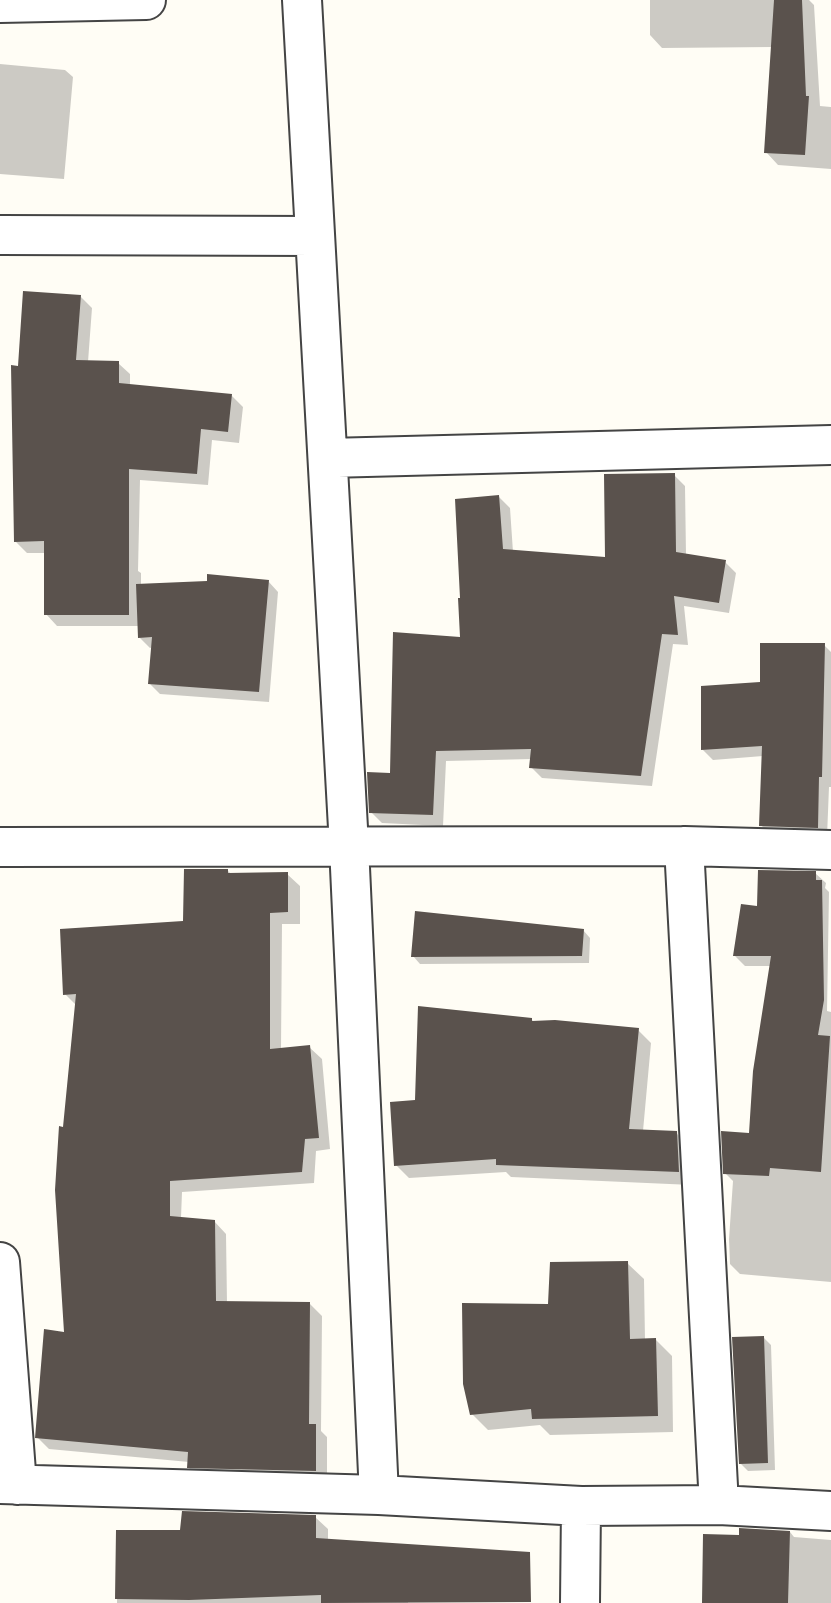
<!DOCTYPE html>
<html>
<head>
<meta charset="utf-8">
<style>
  body { margin:0 }
  canvas { display:block; background:#fffdf5 }
</style>
</head>
<body>
<canvas width="831" height="1603"></canvas>
<script>
const c = document.querySelector('canvas').getContext('2d');
c.lineJoin = 'round';
function fillPath(path, color) { c.fillStyle = color; c.fill(path, 'evenodd'); }
function trace(path, color, width, dash) { c.strokeStyle = color; c.lineWidth = width; c.lineCap = dash ? 'butt' : 'round'; c.setLineDash(dash || []); c.stroke(path); }
fillPath(new Path2D(`
  M650 0H809L814 5 820 106 831 107V169L778 165 766 152 773 47 662 48 650 35Z
  M0 64 65 70 73 77 64 179 0 174Z
  M80 296 92 308 88 362 118 363 130 374V385L231 395 243 407 239 443 212 440 208 485 140 480 138 571 141 573V585L268 581 278 592 269 702 160 694 150 684 153 647 150 648 139 637V626H57L46 614V553H27L16 542 19 367Z
  M674 475 685 486 686 555 725 562 736 573 729 613 684 606 688 645 673 644 652 786 542 778 531 767 532 759 446 761 443 826 382 823 371 812 461 639 499 497 510 508 513 552 606 559Z
  M824 645 831 652V787H829L827 837 771 836 761 825 763 756 713 760 702 749 761 684Z
  M228 871 232 875 287 874 300 886V924H282L281 1050 309 1047 322 1059 330 1149 316 1151 314 1183 182 1192 181 1218 214 1221 226 1234 227 1303 310 1304 322 1316 321 1431 327 1437V1483L200 1479 188 1467 189 1462 49 1449 37 1437 66 1335 65 1129 77 1006 65 994 185 923Z
  M815 873 826 883 825 888 829 892 827 1011 831 1012V1282L740 1274 730 1264 729 1239 733 1181 725 1173 751 1135 771 966H745L735 956 758 908Z
  M583 930 590 938 589 963 420 964 413 956Z
  M531 1019 535 1023 638 1030 651 1043 643 1131 676 1133 690 1146 692 1185 511 1177 506 1172 409 1178 396 1165 417 1102Z
  M627 1263 644 1279 645 1340H656L672 1356 673 1432 550 1435 540 1425 488 1430 472 1414 549 1306Z
  M764 1338 771 1345 775 1470 748 1471 740 1463Z
  M315 1517 328 1529V1541L412 1558 408 1603H117L118 1531 182 1532Z
  M790 1532 794 1537 831 1540V1603H703L741 1537Z`), '#0003');
fillPath(new Path2D(`
  M774 0H802L806 96H809L805 155 764 153Z
  M23 291 81 295 76 360 119 361V383L232 394 228 432 201 429 197 474 129 469V615H44V541L14 542 11 365 18 366Z
  M675 473 676 552 726 560 719 603 674 596 678 635 662 634 641 776 529 768 531 749 436 751 433 815 369 813 367 772 390 773 393 632 460 637 458 598H460L455 499 499 495 503 549 605 557 604 474Z
  M207 574 269 580 259 692 148 684 152 637 138 638 136 584 207 581Z
  M760 643H825L822 777H819L818 828 759 826 762 746 701 750V686L760 682Z
  M184 869H228V873L288 872V912L270 913V1049L310 1045 319 1138 305 1139 302 1172 170 1181V1216L215 1220 216 1301 310 1302 309 1424H316V1471L187 1468 188 1452 35 1438 44 1329 64 1332 55 1190 59 1126 63 1127 76 994 63 995 60 929 183 921Z
  M758 870 816 871V880H822L824 1000 818 1035 830 1036 821 1172 770 1168 769 1176 723 1174 721 1131 749 1133 753 1071 771 956H733L741 904 757 906Z
  M415 911 584 929 582 956 411 957Z
  M418 1006 532 1018V1021L555 1020 639 1028 629 1129 677 1131 679 1172 496 1165V1159L394 1166 390 1102 415 1100Z
  M628 1261 630 1339 656 1338 658 1416 532 1419 531 1409 470 1415 463 1384 462 1303 548 1304 550 1262Z
  M764 1336 768 1463 739 1464 732 1337Z
  M182 1511 316 1515V1538L530 1552 531 1602 321 1603V1595L189 1600 115 1599 116 1530H180Z
  M739 1528 790 1531 788 1603H702L703 1534 739 1535Z`), '#5a524d');
const minor = new Path2D(`
  M302 0 349 846 379 1495
  M0 3 146 0
  M0 235 315 236
  M328 458 831 445
  M684 846 719 1505
  M0 847 684 846 831 850
  M0 1262 17 1485
  M0 1484 379 1495 581 1506 719 1505 831 1511
  M580 1603 581 1506`);
trace(minor, '#444', 42);
trace(minor, '#fff', 38);
</script>
</body>
</html>
